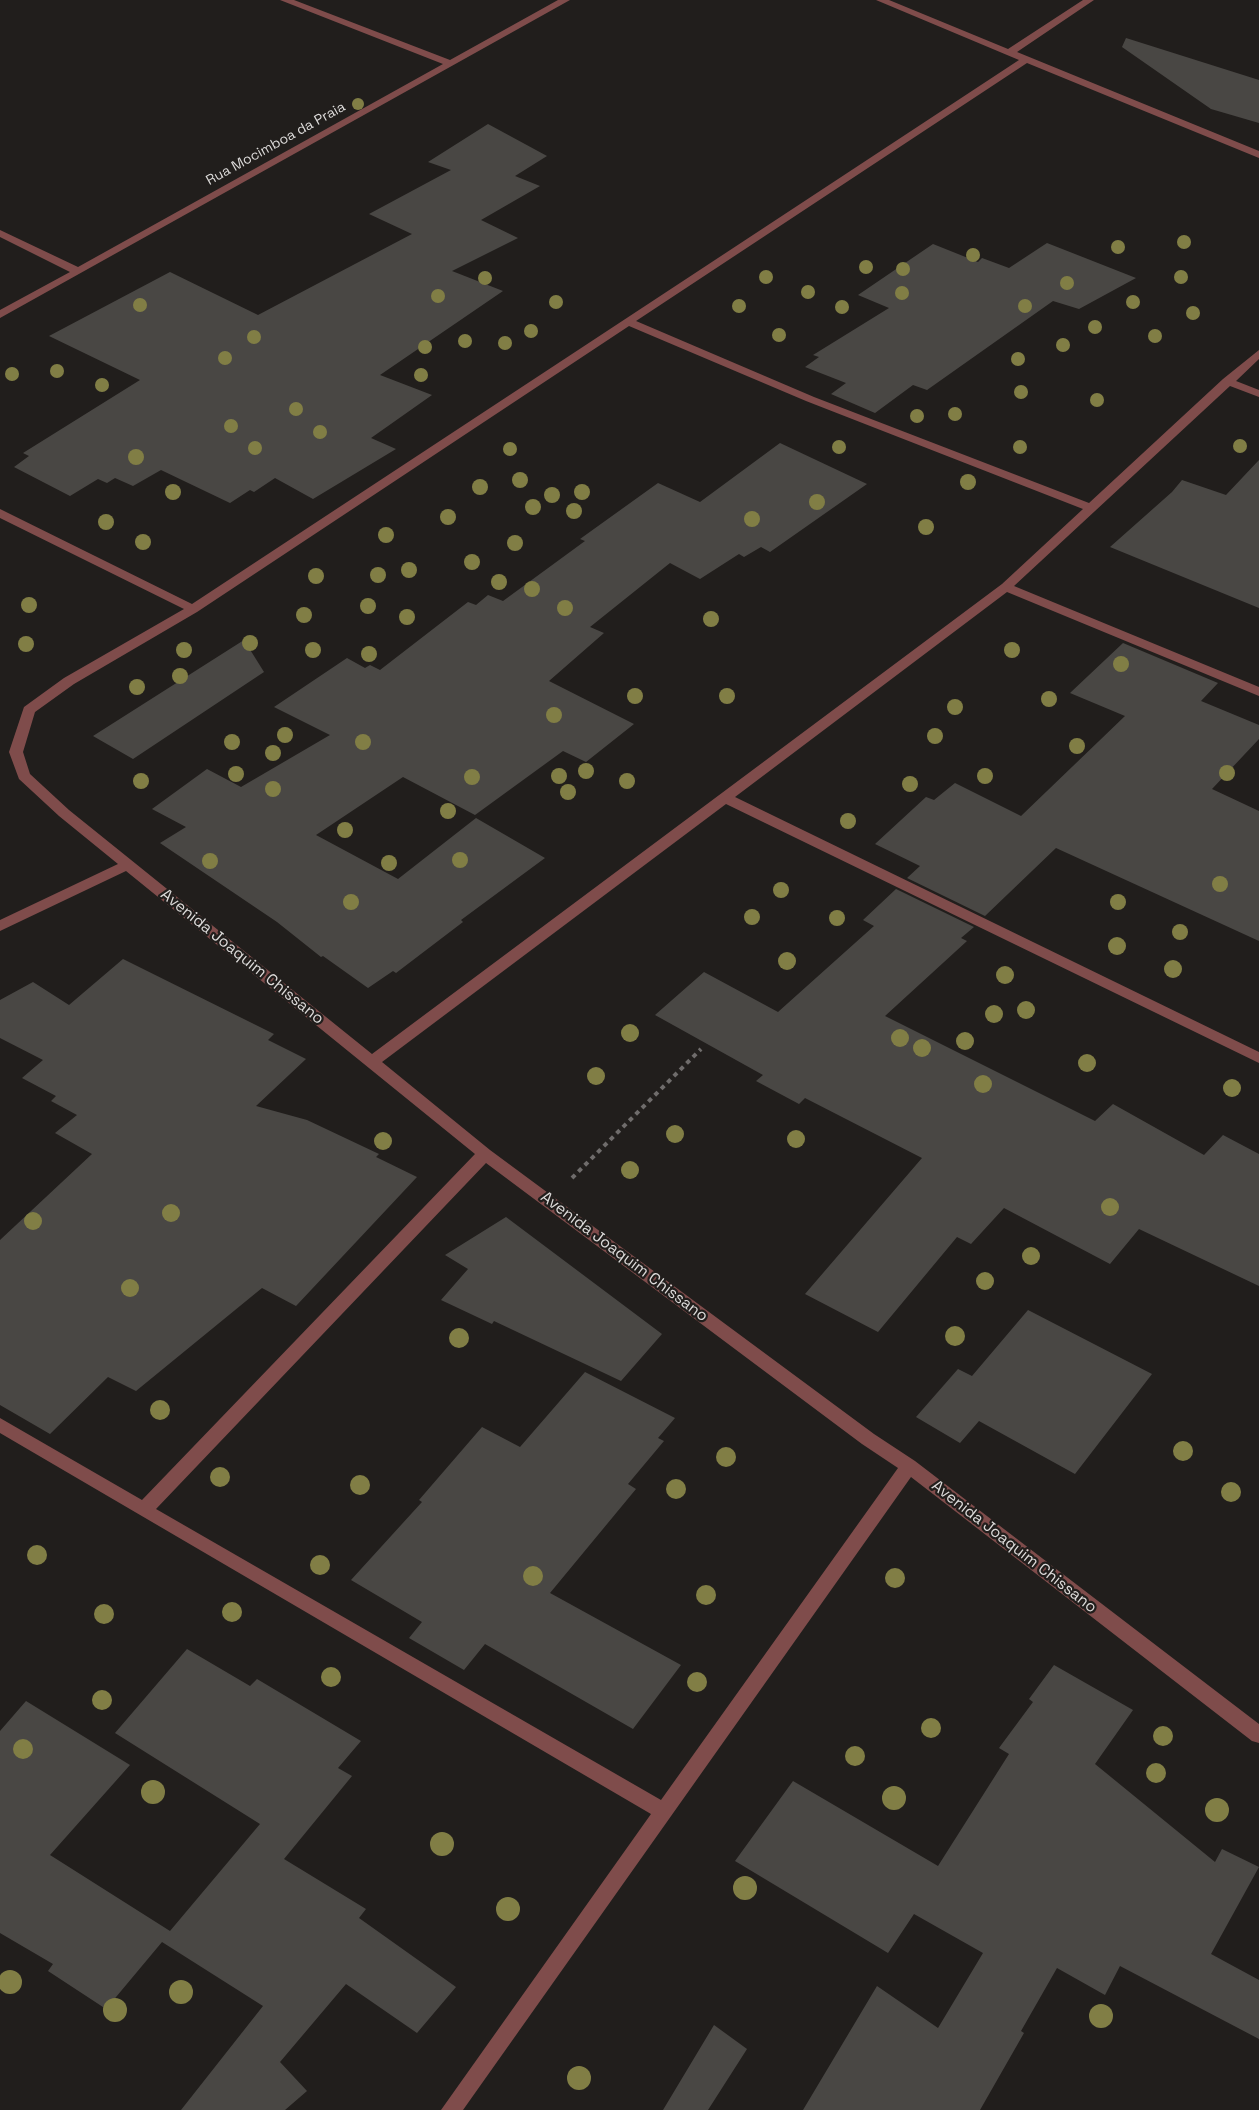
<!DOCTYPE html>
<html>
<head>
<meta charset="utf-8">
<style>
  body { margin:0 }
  canvas { display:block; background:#211e1c }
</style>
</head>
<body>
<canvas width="1259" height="2110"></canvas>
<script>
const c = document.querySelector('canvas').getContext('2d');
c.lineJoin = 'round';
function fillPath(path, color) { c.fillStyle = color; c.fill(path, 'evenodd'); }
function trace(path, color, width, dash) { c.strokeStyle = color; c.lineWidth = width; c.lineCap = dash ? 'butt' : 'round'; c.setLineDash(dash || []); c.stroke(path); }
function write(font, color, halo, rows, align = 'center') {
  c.font = font + ' "Space Grotesk",sans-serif'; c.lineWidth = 4.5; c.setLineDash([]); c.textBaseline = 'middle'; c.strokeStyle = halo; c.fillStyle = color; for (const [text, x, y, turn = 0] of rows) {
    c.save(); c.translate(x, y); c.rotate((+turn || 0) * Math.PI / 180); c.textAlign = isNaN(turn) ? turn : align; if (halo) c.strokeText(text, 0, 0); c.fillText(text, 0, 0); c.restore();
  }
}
fillPath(new Path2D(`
  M1126 38 1259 80V123L1211 109 1122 47Z
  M488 124 547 156 515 176 540 186 481 220 518 238 452 271 503 291 380 375 432 395 371 438 396 449 313 499 275 478 254 492 250 490 230 503 161 470 133 486 115 478 107 483 98 479 70 496 14 467 29 456 23 453 140 380 49 336 170 272 258 315 412 234 369 214 451 170 428 162Z
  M1047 243 1136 278 1079 309 1053 301 927 390 913 385 875 413 831 394 846 383 805 367 819 357 813 355 889 308 858 295 933 244 978 262 982 258 1009 268Z
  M780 443 867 484 770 552 761 547 744 557 739 554 700 579 670 563 590 627 604 633 549 681 634 724 586 762 563 751 475 815 403 777 316 835 398 879 476 818 545 858 461 920 463 922 396 973 393 971 368 988 323 956 321 957 277 922 160 843 186 827 152 809 207 769 241 787 330 735 274 707 347 658 365 668 370 665 380 670 468 602 476 605 488 595 503 601 585 541 580 539 658 483 700 502Z
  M1259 460V608L1110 547 1172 492 1182 480 1226 495Z
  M244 640 264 672 133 759 93 736Z
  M1123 643 1218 683 1201 701 1259 725V739L1212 789 1259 811V941L1056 848 985 916 907 878 920 866 875 844 926 797 934 800 955 783 1021 816 1125 716 1070 693Z
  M896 889 974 927 961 938 967 941 885 1016 1095 1121 1113 1104 1204 1155 1223 1135 1259 1154V1286L1139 1229 1110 1264 1004 1208 971 1244 957 1237 878 1332 805 1294 922 1158 805 1098 799 1104 756 1081 763 1075 655 1015 704 972 778 1012 874 926 863 920Z
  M123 959 274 1034 268 1040 306 1059 256 1106 307 1120 379 1154 376 1157 417 1177 296 1306 262 1288 136 1391 108 1377 50 1434 0 1405V1240L92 1154 55 1133 77 1115 51 1101 56 1096 22 1078 43 1060 0 1038V1000L33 982 69 1005Z
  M506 1217 662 1334 621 1381 494 1321 492 1324 441 1300 468 1269 445 1255Z
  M1028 1310 1152 1374 1075 1474 979 1421 960 1443 916 1417 958 1369 972 1376Z
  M585 1372 675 1418 658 1438 664 1441 628 1484 636 1489 550 1593 681 1665 633 1729 485 1644 464 1670 409 1638 422 1622 351 1580 422 1502 419 1500 482 1427 520 1447Z
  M187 1649 250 1686 257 1679 361 1741 338 1768 352 1776 284 1859 366 1909 359 1918 456 1987 417 2033 346 1984 280 2062 307 2091 285 2110H181L263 2006 162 1942 106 2009 48 1971 53 1964 0 1933V1731L26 1701 130 1765 50 1855 170 1931 260 1824 115 1733Z
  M1054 1665 1133 1710 1095 1764 1215 1862 1222 1849 1259 1867 1211 1954 1259 1980V2039L1120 1966 1105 1995 1057 1968 1021 2031 1024 2033 980 2110H803L877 1986 938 2028 983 1953 914 1914 888 1953 735 1861 793 1781 938 1866 1009 1754 999 1748 1033 1702 1029 1699Z
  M714 2025 747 2049 708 2110H663Z`), '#494744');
trace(new Path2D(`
  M572 1178 701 1049`), '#6f6c6b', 4, [4.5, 4.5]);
fillPath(new Path2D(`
  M280 0H294L450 60 558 0H570L0 318V310L70 272 0 237V230L78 267 443 64Z
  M876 0H889L1008 49 1083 0H1094L1017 52 1259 151V158L1027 63 636 321 814 397 1089 503 1223 379 1259 350V359L1236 381 1259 390V397L1230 386 1014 586 1259 687V696L1007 592 735 797 1259 1052V1063L726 804 382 1062 490 1150 874 1434 915 1461 1259 1724V1743L1252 1741 911 1477 463 2110H441L651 1814 0 1433V1418L142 1500 475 1154 126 871 0 931V920L118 864 59 816 19 779 9 752 24 707 64 678 184 609 0 518V509L192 604 1019 60ZM629 326 806 401 1083 509 1002 584 372 1054 69 810 30 774 23 752 35 712 74 684 197 612ZM486 1163 862 1444 898 1468 661 1800 156 1509Z`), '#7f4c4b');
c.fillStyle = '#817e45';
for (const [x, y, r] of [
  [358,104,6],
  [1184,242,7],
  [1118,247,7],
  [973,255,7],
  [866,267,7],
  [903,269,7],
  [766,277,7],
  [1181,277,7],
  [485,278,7],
  [1067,283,7],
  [808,292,7],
  [902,293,7],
  [438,296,7],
  [556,302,7],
  [1133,302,7],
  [140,305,7],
  [739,306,7],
  [1025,306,7],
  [842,307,7],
  [1193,313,7],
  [1095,327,7],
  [531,331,7],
  [779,335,7],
  [1155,336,7],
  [254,337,7],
  [465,341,7],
  [505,343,7],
  [1063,345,7],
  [425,347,7],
  [225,358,7],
  [1018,359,7],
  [57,371,7],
  [12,374,7],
  [421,375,7],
  [102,385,7],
  [1021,392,7],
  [1097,400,7],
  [296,409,7],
  [955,414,7],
  [917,416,7],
  [231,426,7],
  [320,432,7],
  [1240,446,7],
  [839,447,7],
  [1020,447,7],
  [255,448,7],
  [510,449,7],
  [136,457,8],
  [520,480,8],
  [968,482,8],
  [480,487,8],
  [173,492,8],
  [582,492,8],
  [552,495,8],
  [817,502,8],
  [533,507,8],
  [574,511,8],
  [448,517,8],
  [752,519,8],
  [106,522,8],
  [926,527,8],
  [386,535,8],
  [143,542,8],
  [515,543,8],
  [472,562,8],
  [409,570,8],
  [378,575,8],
  [316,576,8],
  [499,582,8],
  [532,589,8],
  [29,605,8],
  [368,606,8],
  [565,608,8],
  [304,615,8],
  [407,617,8],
  [711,619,8],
  [250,643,8],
  [26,644,8],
  [184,650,8],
  [313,650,8],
  [1012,650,8],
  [369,654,8],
  [1121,664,8],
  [180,676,8],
  [137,687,8],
  [635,696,8],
  [727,696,8],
  [1049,699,8],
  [955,707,8],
  [554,715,8],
  [285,735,8],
  [935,736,8],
  [232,742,8],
  [363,742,8],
  [1077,746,8],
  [273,753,8],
  [586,771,8],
  [1227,773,8],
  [236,774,8],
  [559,776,8],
  [985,776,8],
  [472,777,8],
  [141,781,8],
  [627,781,8],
  [910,784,8],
  [273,789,8],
  [568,792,8],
  [448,811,8],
  [848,821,8],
  [345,830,8],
  [460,860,8],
  [210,861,8],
  [389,863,8],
  [1220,884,8],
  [781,890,8],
  [351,902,8],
  [1118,902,8],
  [752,917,8],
  [837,918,8],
  [1180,932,8],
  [1117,946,9],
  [787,961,9],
  [1173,969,9],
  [1005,975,9],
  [1026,1010,9],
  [994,1014,9],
  [630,1033,9],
  [900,1038,9],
  [965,1041,9],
  [922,1048,9],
  [1087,1063,9],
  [596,1076,9],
  [983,1084,9],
  [1232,1088,9],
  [675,1134,9],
  [796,1139,9],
  [383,1141,9],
  [630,1170,9],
  [1110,1207,9],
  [171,1213,9],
  [33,1221,9],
  [1031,1256,9],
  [985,1281,9],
  [130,1288,9],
  [955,1336,10],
  [459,1338,10],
  [160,1410,10],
  [1183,1451,10],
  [726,1457,10],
  [220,1477,10],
  [360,1485,10],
  [676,1489,10],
  [1231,1492,10],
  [37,1555,10],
  [320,1565,10],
  [533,1576,10],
  [895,1578,10],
  [706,1595,10],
  [232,1612,10],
  [104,1614,10],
  [331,1677,10],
  [697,1682,10],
  [102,1700,10],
  [931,1728,10],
  [1163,1736,10],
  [23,1749,10],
  [855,1756,10],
  [1156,1773,10],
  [153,1792,12],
  [894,1798,12],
  [1217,1810,12],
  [442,1844,12],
  [745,1888,12],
  [508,1909,12],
  [10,1982,12],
  [181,1992,12],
  [115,2010,12],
  [1101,2016,12],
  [579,2078,12]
]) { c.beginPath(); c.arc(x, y, r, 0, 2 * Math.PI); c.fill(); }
write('14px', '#dcdad9', '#211e1c', [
  ["Rua Mocimboa da Praia",276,144,-29]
]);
write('16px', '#dcdad9', '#211e1c', [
  ["Avenida Joaquim Chissano",242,957,39],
  ["Avenida Joaquim Chissano",624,1257,37],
  ["Avenida Joaquim Chissano",1014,1547,38]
]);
</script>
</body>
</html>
